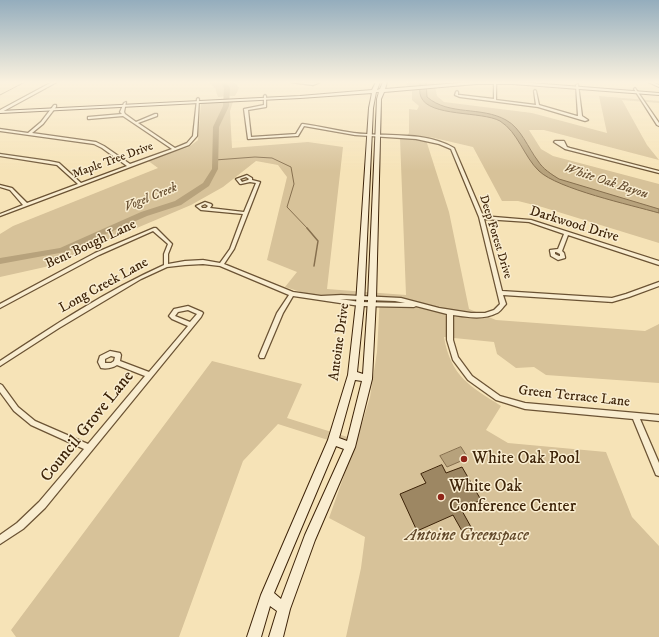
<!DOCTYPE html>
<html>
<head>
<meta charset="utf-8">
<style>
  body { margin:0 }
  canvas { display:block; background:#f6e3b7 }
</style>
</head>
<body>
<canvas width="659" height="637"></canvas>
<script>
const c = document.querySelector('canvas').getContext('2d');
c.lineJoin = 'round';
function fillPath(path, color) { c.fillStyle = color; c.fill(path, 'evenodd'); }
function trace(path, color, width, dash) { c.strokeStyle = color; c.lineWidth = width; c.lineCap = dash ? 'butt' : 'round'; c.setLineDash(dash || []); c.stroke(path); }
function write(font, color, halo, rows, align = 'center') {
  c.font = font + ' "IM FELL DW Pica",serif'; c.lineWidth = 3; c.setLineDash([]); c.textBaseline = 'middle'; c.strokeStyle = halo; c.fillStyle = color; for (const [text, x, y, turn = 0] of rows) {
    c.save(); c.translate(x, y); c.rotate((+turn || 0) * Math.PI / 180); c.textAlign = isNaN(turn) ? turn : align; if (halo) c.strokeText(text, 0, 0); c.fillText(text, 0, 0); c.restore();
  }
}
fillPath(new Path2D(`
  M208 82H234L239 88 235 96 218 97 215 88Z
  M408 82H434L437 96 444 102 532 113 607 133 599 96 659 101V103L622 100 647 145 659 160 544 130H529L541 149 553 156 659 184V243L542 207 518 201H502L473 147 430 137 426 140 449 212 469 309 496 320 645 331 659 324V383L546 375 534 367 516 368 497 354 494 342 444 337C451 377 470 386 501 406L486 430 508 443 606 452 632 517 659 546V637H346L361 568 365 537 329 518 352 453 328 440 278 424 243 461 179 637H16L11 630 212 361 302 384 287 418 357 440 370 397 377 352 380 296 340 294 314 296 285 287 297 272 267 260 287 177 278 165 256 161 223 187 191 205 45 267 0 277V234L13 226 158 168 147 160 189 147 198 140 201 103 233 102 230 111 232 148 308 142 343 147 327 289 406 295 400 138 406 137 409 133V109L417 110 419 106 412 100V89L406 84Z`), '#d7c299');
const water = new Path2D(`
  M420 82H426L427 97C449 116 481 106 506 120 521 128 528 148 538 161 543 169 551 174 559 179L659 209V213C631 205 558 189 539 171 524 157 518 132 500 121 482 111 429 117 421 97 419 93 420 87 420 82Z
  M461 447 468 458 447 467 440 456Z`);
fillPath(water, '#b7a27c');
trace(water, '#866f4e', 1);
trace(new Path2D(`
  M0 95 25 82
  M215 160 255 157 272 158 291 167 294 184 287 207 308 229`), '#866f4e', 1);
trace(new Path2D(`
  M307 228 318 241 314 266`), '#866f4e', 1.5);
fillPath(new Path2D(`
  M221 82H226L230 88 229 106 219 127 218 169 209 186 181 205 147 216 65 252 0 264V258L60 248 141 212 175 201 203 183 212 169 213 127 223 106 224 88Z`), '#b7a27c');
const building = new Path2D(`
  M442 465 446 473 462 467 481 500 461 509 471 527 462 531 453 515 417 531 400 494 426 483 421 474Z`);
fillPath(building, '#9d8763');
trace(building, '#3d2308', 1);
const minor = new Path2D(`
  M290 82 313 83 320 82 313 85Z
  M494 82H496V100L536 105 534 91 535 90 536 91 539 105 577 116H578L576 85 578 84 582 116 588 120 585 121 538 107 460 97 455 95 456 92 457 91 458 92V95H460L494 99Z
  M635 88 659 123V126L657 125 634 89Z
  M265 95 266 96V107L248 110 251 137 296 134 302 124H303C320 126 337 131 354 133 386 137 426 131 454 148L483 216 531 220 659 261V265L568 235 562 251 564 253 565 257V258L558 260 551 256 550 251V250L558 249 564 234 529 222 484 219 502 291 612 298 626 294 659 282V286L629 297 612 302 503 295 506 304C503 307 500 312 497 313 484 320 467 317 453 315V340L458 357 472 376 500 396 525 403 659 415V421L640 419 659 463V476L656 475 633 419 525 409 496 400 468 380 453 360 447 340V314L416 306 414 307 360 306 293 296 283 313 264 358H260L259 356 277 313 289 295 220 266 203 264 185 265 167 267 141 279 59 328 0 366V361C53 326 106 291 164 265V254L168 244 153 231 99 255 0 308V304L95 253 154 228H156L172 244 168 254V264L185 261 203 260 220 263 230 249 243 214 201 210 196 206 205 202 211 204 212 205 210 208 244 212 256 183 250 182 241 184H240L236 179 247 175 252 178V180L260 182 234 249 224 264 293 292 321 296 341 295 401 298 439 308 471 313H485L494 310 500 304 479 217 451 149 439 144 416 139 355 135 304 126 298 136H297L248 139 244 109 264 105V96ZM246 177 249 179 248 180 242 182 240 179ZM205 204 208 206 206 208H202L201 206ZM555 252H556L560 254V256H559L555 254ZM340 299 395 301 405 303 360 302Z
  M198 98 199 99 197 136 189 145 0 216V214L23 205 10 190 0 187V185L12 188 27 203 78 184 57 165 0 156V154L49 161 59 163 81 183 127 166 102 148 94 144 0 131V129L28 133 41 122 54 105H56V107L43 124 32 133 96 142 104 146 130 164 172 149 123 116 89 119H88V117L122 114 120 112 124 103 126 102 124 112 125 114 136 122 155 114H157V116L138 123 175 148 187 143 193 136 197 99Z
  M555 141H564L567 147 570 148 659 171V173L565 149 557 144 554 142Z
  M188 306 202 312 203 313 201 317 45 508 23 529 0 544V535L17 523 39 502 84 449 31 425 14 411 0 392V384L2 385 18 407 35 421 88 444 145 376 117 365C113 368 106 369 101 368L98 362 100 356 110 351 120 353 121 355 120 361 149 372 188 326 172 319 169 316 174 309ZM188 310 197 314 190 322 175 316 178 312ZM111 356 115 357 114 361 111 363H105V359Z`);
const tertiary = new Path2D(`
  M52 82H57L0 113V110Z
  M648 82H653L659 85V87Z`);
const secondary = new Path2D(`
  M376 82H380L377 90 380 89 383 82H387L385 89 471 82H518L659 93V95L513 84H476L384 92 381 99 376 299 372 379 355 447 315 540 290 609 283 637H269L277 611 270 606 261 637H247L261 595 328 440 348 375 356 304 369 108 372 93 300 98 0 113V111L300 96 372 90ZM376 92H379L377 99 368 299 363 374 357 372 364 304 373 108ZM355 380 362 381 347 441 339 438ZM336 446 344 449 305 535 281 599 274 593Z`);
trace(minor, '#6b5334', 2.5);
trace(tertiary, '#6b5334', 2);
trace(secondary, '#3d2308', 2);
fillPath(minor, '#f9edd0');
fillPath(tertiary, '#f9edd0');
fillPath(secondary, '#f9edd0');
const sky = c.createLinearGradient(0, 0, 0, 171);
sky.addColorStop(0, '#94adbd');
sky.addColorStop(0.48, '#fbf2df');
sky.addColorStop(1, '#fbf2df00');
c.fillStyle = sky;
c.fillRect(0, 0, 659, 171);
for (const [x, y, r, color] of [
  [464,459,4,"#8f2418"],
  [441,497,4,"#8f2418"]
]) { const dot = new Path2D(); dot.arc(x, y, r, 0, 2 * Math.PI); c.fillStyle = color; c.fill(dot); trace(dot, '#f9edd0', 1.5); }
write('12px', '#3d2308', '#f9edd0', [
  ["Maple Tree Drive",113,161,-20],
  ["Deep Forest Drive",495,237,73]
]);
write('italic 13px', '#684f31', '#f9edd0', [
  ["White Oak Bayou",606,182,18],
  ["Vogel Creek",151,198,-22]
]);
write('14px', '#3d2308', '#f9edd0', [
  ["Darkwood Drive",574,225,17],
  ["Bent Bough Lane",91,245,-25],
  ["Long Creek Lane",104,286,-29],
  ["Antoine Drive",340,342,-82],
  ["Green Terrace Lane",574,397,6]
]);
write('17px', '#3d2308', '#f9edd0', [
  ["Council Grove Lane",88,427,-51]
]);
write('17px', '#3d2308', '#f9edd0', [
  ["White Oak Pool",472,459],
  ["White Oak",449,487],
  ["Conference Center",449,507]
], 'left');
write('italic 17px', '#644b2c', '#f9edd0', [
  ["Antoine Greenspace",467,536]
]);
</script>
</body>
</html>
